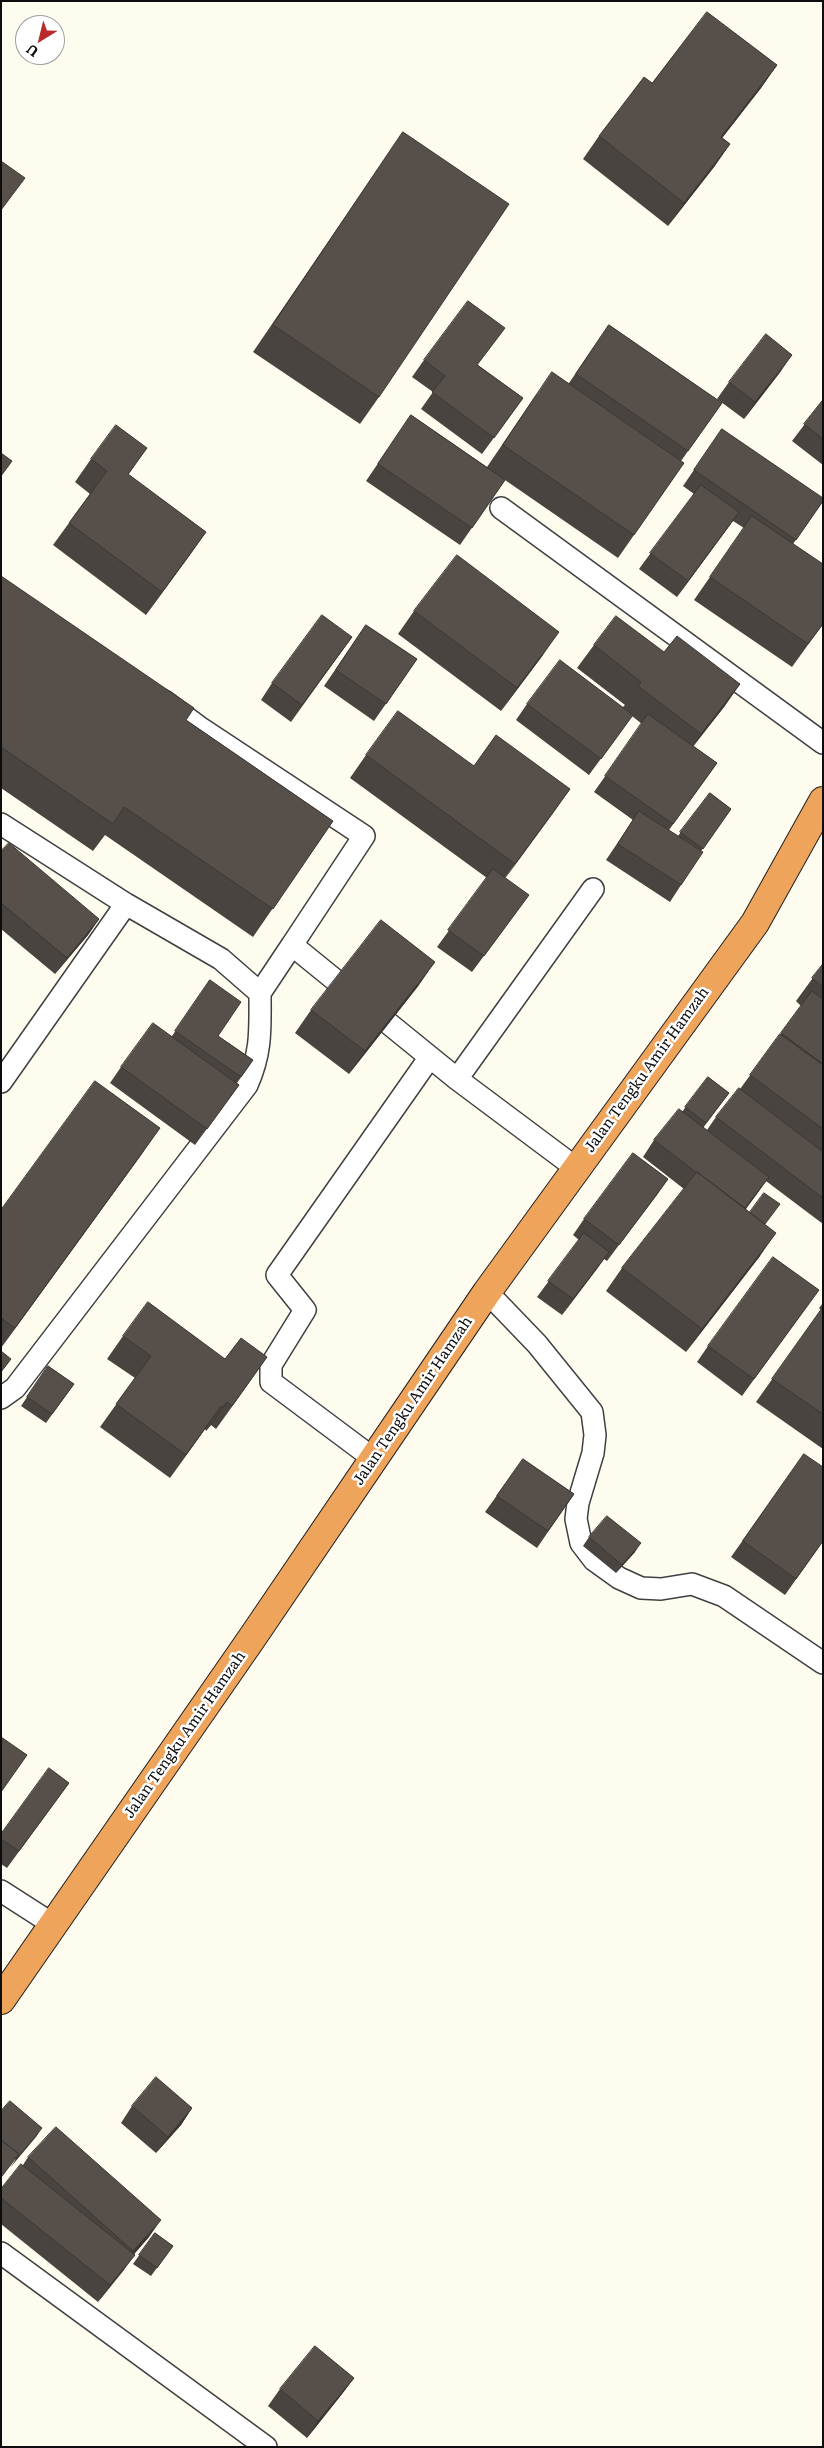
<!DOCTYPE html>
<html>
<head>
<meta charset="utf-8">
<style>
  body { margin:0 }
  #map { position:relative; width:824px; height:2448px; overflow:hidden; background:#fefcef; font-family:Literata,serif }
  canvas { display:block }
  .frame { position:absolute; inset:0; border:2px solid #0d0d0d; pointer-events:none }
  .north { position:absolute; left:15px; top:15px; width:50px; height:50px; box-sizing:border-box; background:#fff; border:1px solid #9e9e9e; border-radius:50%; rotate:216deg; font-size:14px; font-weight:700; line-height:20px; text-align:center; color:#0d0d0d }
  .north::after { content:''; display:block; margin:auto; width:18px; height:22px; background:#b92a2c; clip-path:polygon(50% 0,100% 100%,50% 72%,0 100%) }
</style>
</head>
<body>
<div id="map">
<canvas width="824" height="2448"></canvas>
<div class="frame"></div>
<div class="north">U</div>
</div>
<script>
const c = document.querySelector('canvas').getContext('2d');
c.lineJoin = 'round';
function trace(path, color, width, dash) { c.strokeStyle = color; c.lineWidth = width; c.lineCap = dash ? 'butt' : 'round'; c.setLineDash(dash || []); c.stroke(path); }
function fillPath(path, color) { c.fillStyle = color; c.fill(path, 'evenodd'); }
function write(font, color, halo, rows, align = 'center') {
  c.font = font + ' Literata,serif'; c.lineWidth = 5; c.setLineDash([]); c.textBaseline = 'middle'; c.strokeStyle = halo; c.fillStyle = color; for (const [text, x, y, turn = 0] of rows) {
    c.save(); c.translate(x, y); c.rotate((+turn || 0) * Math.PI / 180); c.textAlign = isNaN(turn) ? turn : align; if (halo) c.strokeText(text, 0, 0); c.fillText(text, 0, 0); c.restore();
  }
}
const lane = new Path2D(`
  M501 508 823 743
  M164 701 199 727 364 836 292 945
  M1 824 126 904 221 959 260 993 292 945 457 1079 576 1168
  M457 1079 593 889
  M1 1082 126 904
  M487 1292 537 1344 592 1412 595 1435 593 1453 578 1503 576 1519 581 1543 594 1560 619 1578 641 1588 661 1589 692 1584 724 1596 823 1663
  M1 1398 15 1388 247 1085C262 1051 260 1029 260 993
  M374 1459 271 1382V1365L305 1310 277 1275 430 1057
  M1 1891 54 1925
  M1 2253 266 2447`);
const highway = new Path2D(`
  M1 2000 252 1638 487 1292 755 923 823 801`);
trace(lane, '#404040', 24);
trace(highway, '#1e1e1e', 30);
trace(lane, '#fff', 21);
trace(highway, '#efa45c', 28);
fillPath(new Path2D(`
  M777 65 761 88 722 138 730 144 714 167 668 226 583 159 599 136 652 83Z
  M403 132 379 397 360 424 253 352Z
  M609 325 722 403 681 461 634 535 618 558 505 480 460 545 366 481 411 415 487 467 536 395 569 383Z
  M424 360 478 365 523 398 482 454 421 409 433 392 412 377Z
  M781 371 744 419 717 399 729 382Z
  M823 400V465L792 441Z
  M722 429 823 501 793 544 823 624 792 667 694 600 744 528 733 521 677 597 639 569 694 494 683 486Z
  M91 459 128 475 206 532 146 615 53 545 90 494 75 482Z
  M1 576 186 720 333 821 253 937 105 835 93 851 1 788Z
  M414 611 543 655 501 711 398 634Z
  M366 625 417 659 374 721 324 686Z
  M352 637 291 722 261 700 272 683Z
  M594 645 664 652 740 684 724 707 693 746 717 763 669 830 678 836 710 793 731 809 701 851 681 885 670 902 606 860 633 820 594 792 642 724 632 716 589 775 516 720 527 704 623 707 625 705 577 668Z
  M366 755 474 766 570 789 505 878 517 911 472 972 437 947 487 878 350 778Z
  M1 851 99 919 88 935 55 974 1 929Z
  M823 964V1224L766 1181 746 1209 765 1224 760 1256 686 1352 606 1291 622 1268 684 1189 643 1157 654 1140 682 1112 708 1077 729 1093 703 1128 707 1130 716 1117 740 1089 801 1006 796 1001Z
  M210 980 218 1036 253 1060 237 1083 239 1085 195 1145 110 1083 121 1067 172 1036Z
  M419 985 349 1074 295 1033 311 1010Z
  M144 1151 1 1348V1210Z
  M668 1179 607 1261 604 1259 562 1315 537 1297 579 1240 573 1235 584 1219Z
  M823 1303V1449L756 1402 821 1310 819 1308Z
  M807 1306 742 1396 697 1362 708 1346Z
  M123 1336 225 1359 267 1357 216 1429 211 1425 206 1431 205 1429 170 1478 100 1427 135 1378 107 1359Z
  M48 1366 74 1384 46 1423 21 1406Z
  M804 1454 823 1541 785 1595 731 1557Z
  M523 1459 574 1494 537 1548 485 1512Z
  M589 1537 635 1552 616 1573 583 1546Z
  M69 1783 7 1868 1 1864V1834Z
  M132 2106 192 2108 181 2125 156 2153 121 2123Z
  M28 2157 149 2237 134 2254 123 2271 98 2302 1 2224V2189L23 2165Z
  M155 2233 173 2246 151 2276 133 2264Z
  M354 2378 342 2394 307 2438 268 2406 280 2389Z`), '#4a4440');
fillPath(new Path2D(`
  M777 65 761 88 705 160 721 137Z
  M730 144 714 167 668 226 684 203Z
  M792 355 781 371 744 419 755 402Z
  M147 448 131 471 112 497 128 474Z
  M739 512 727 529 677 597 688 581Z
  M206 532 190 555 146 615 162 592Z
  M559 632 543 655 501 711 517 688Z
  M740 684 724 707 685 757 701 734Z
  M570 789 554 812 499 887 515 864Z
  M99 919 88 935 55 974 67 958Z
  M435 962 419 985 349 1074 365 1051Z
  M160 1128 144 1151 1 1348 15 1328Z
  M769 1177 757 1194 733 1225 744 1209Z
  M668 1179 657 1195 607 1261 619 1245Z
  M776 1233 760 1256 686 1352 702 1329Z
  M609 1252 597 1269 562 1315 573 1299Z
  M267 1357 251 1380 216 1429 232 1406Z
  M227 1402 211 1425 206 1431 222 1408Z
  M221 1406 205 1429 170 1478 186 1455Z
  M641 1543 635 1552 616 1573 622 1565Z
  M192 2108 181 2125 156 2153 168 2137Z
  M42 2128 36 2137 10 2168 16 2159Z
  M19 2154 1 2178V2177Z
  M161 2220 149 2237 122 2268 133 2251Z
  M135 2255 123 2271 98 2302 110 2285Z
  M354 2378 342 2394 307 2438 318 2421Z`), '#3c3734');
const building = new Path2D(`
  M707 12 777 65 721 137 730 144 684 203 599 136 644 77 652 83Z
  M403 132 509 204 379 397 273 325Z
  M1 161 25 178 1 210Z
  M468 301 505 328 477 365 523 398 494 438 432 392 445 376 424 360Z
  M609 325 722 403 688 451 576 374Z
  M766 334 792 355 755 402 729 382Z
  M552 372 684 463 634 535 503 445Z
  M823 400V439L804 424Z
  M411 415 505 480 472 528 378 464Z
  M116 425 147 448 128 474 206 532 162 592 69 523 107 471 91 459Z
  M722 429 823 498V501L796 540 694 470Z
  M1 453 12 461 1 476Z
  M701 485 739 512 688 581 650 553Z
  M752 516 823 564V624L808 644 710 577Z
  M457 555 559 632 517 688 414 611Z
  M1 576 194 708 186 720 333 821 273 909 124 807 113 824 1 747Z
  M322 615 352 637 302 705 272 683Z
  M616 616 664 652 677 636 740 684 701 734 638 686 641 682 594 645Z
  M366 625 417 659 386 704 336 670Z
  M560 660 633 715 601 759 527 704Z
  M398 711 474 766 496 735 570 789 515 864 366 755Z
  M648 714 717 763 673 824 605 776Z
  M710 793 731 809 703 849 680 832Z
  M639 811 703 852 681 885 618 844Z
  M9 843 99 919 67 958 1 903V851Z
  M493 869 529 895 484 956 448 930Z
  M381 920 435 962 365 1051 311 1010Z
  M823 964V987L812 978Z
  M210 980 241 1002 218 1036 253 1060 241 1077 175 1031Z
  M812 991 823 999V1064L781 1033Z
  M153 1023 239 1085 207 1129 121 1067Z
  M780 1034 823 1065V1129L750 1075Z
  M708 1077 729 1093 706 1123 685 1107Z
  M95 1081 160 1128 15 1328 1 1318V1210Z
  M739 1088 823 1152V1198L716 1117Z
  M679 1109 769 1177 745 1208 697 1172V1173L654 1140Z
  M633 1153 668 1179 619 1245 584 1219Z
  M697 1172 776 1233 702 1329 622 1268Z
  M764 1193 780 1204 765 1224 750 1212Z
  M584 1233 609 1252 573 1299 548 1281Z
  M773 1257 819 1290 754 1379 708 1346Z
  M148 1302 225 1359 241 1338 267 1357 232 1406 227 1402 222 1408 221 1406 186 1455 116 1404 151 1356 123 1336Z
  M823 1307V1414L772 1379Z
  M1 1351 11 1359 1 1372Z
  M48 1366 74 1384 52 1414 27 1397Z
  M804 1454 823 1467V1541L796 1579 743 1541Z
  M523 1459 574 1494 548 1531 497 1496Z
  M607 1516 641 1543 622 1565 589 1537Z
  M1 1737 27 1755 1 1792Z
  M49 1768 69 1783 19 1851 1 1839V1834Z
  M156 2077 192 2108 168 2137 132 2106Z
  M10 2101 42 2128 16 2159H15L19 2154 1 2140V2111Z
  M56 2127 161 2220 133 2251 28 2157Z
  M1 2140 19 2154 1 2177Z
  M21 2164 135 2255 110 2285 1 2198V2189Z
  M155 2233 173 2246 157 2268 139 2255Z
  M315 2346 354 2378 318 2421 280 2389Z`);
fillPath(building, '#564f4a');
trace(building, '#3c3734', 1);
write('15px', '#0d0d0d', '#fff', [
  ["Jalan Tengku Amir Hamzah",647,1070,-54],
  ["Jalan Tengku Amir Hamzah",413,1401,-56],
  ["Jalan Tengku Amir Hamzah",185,1735,-55]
]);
</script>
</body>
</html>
